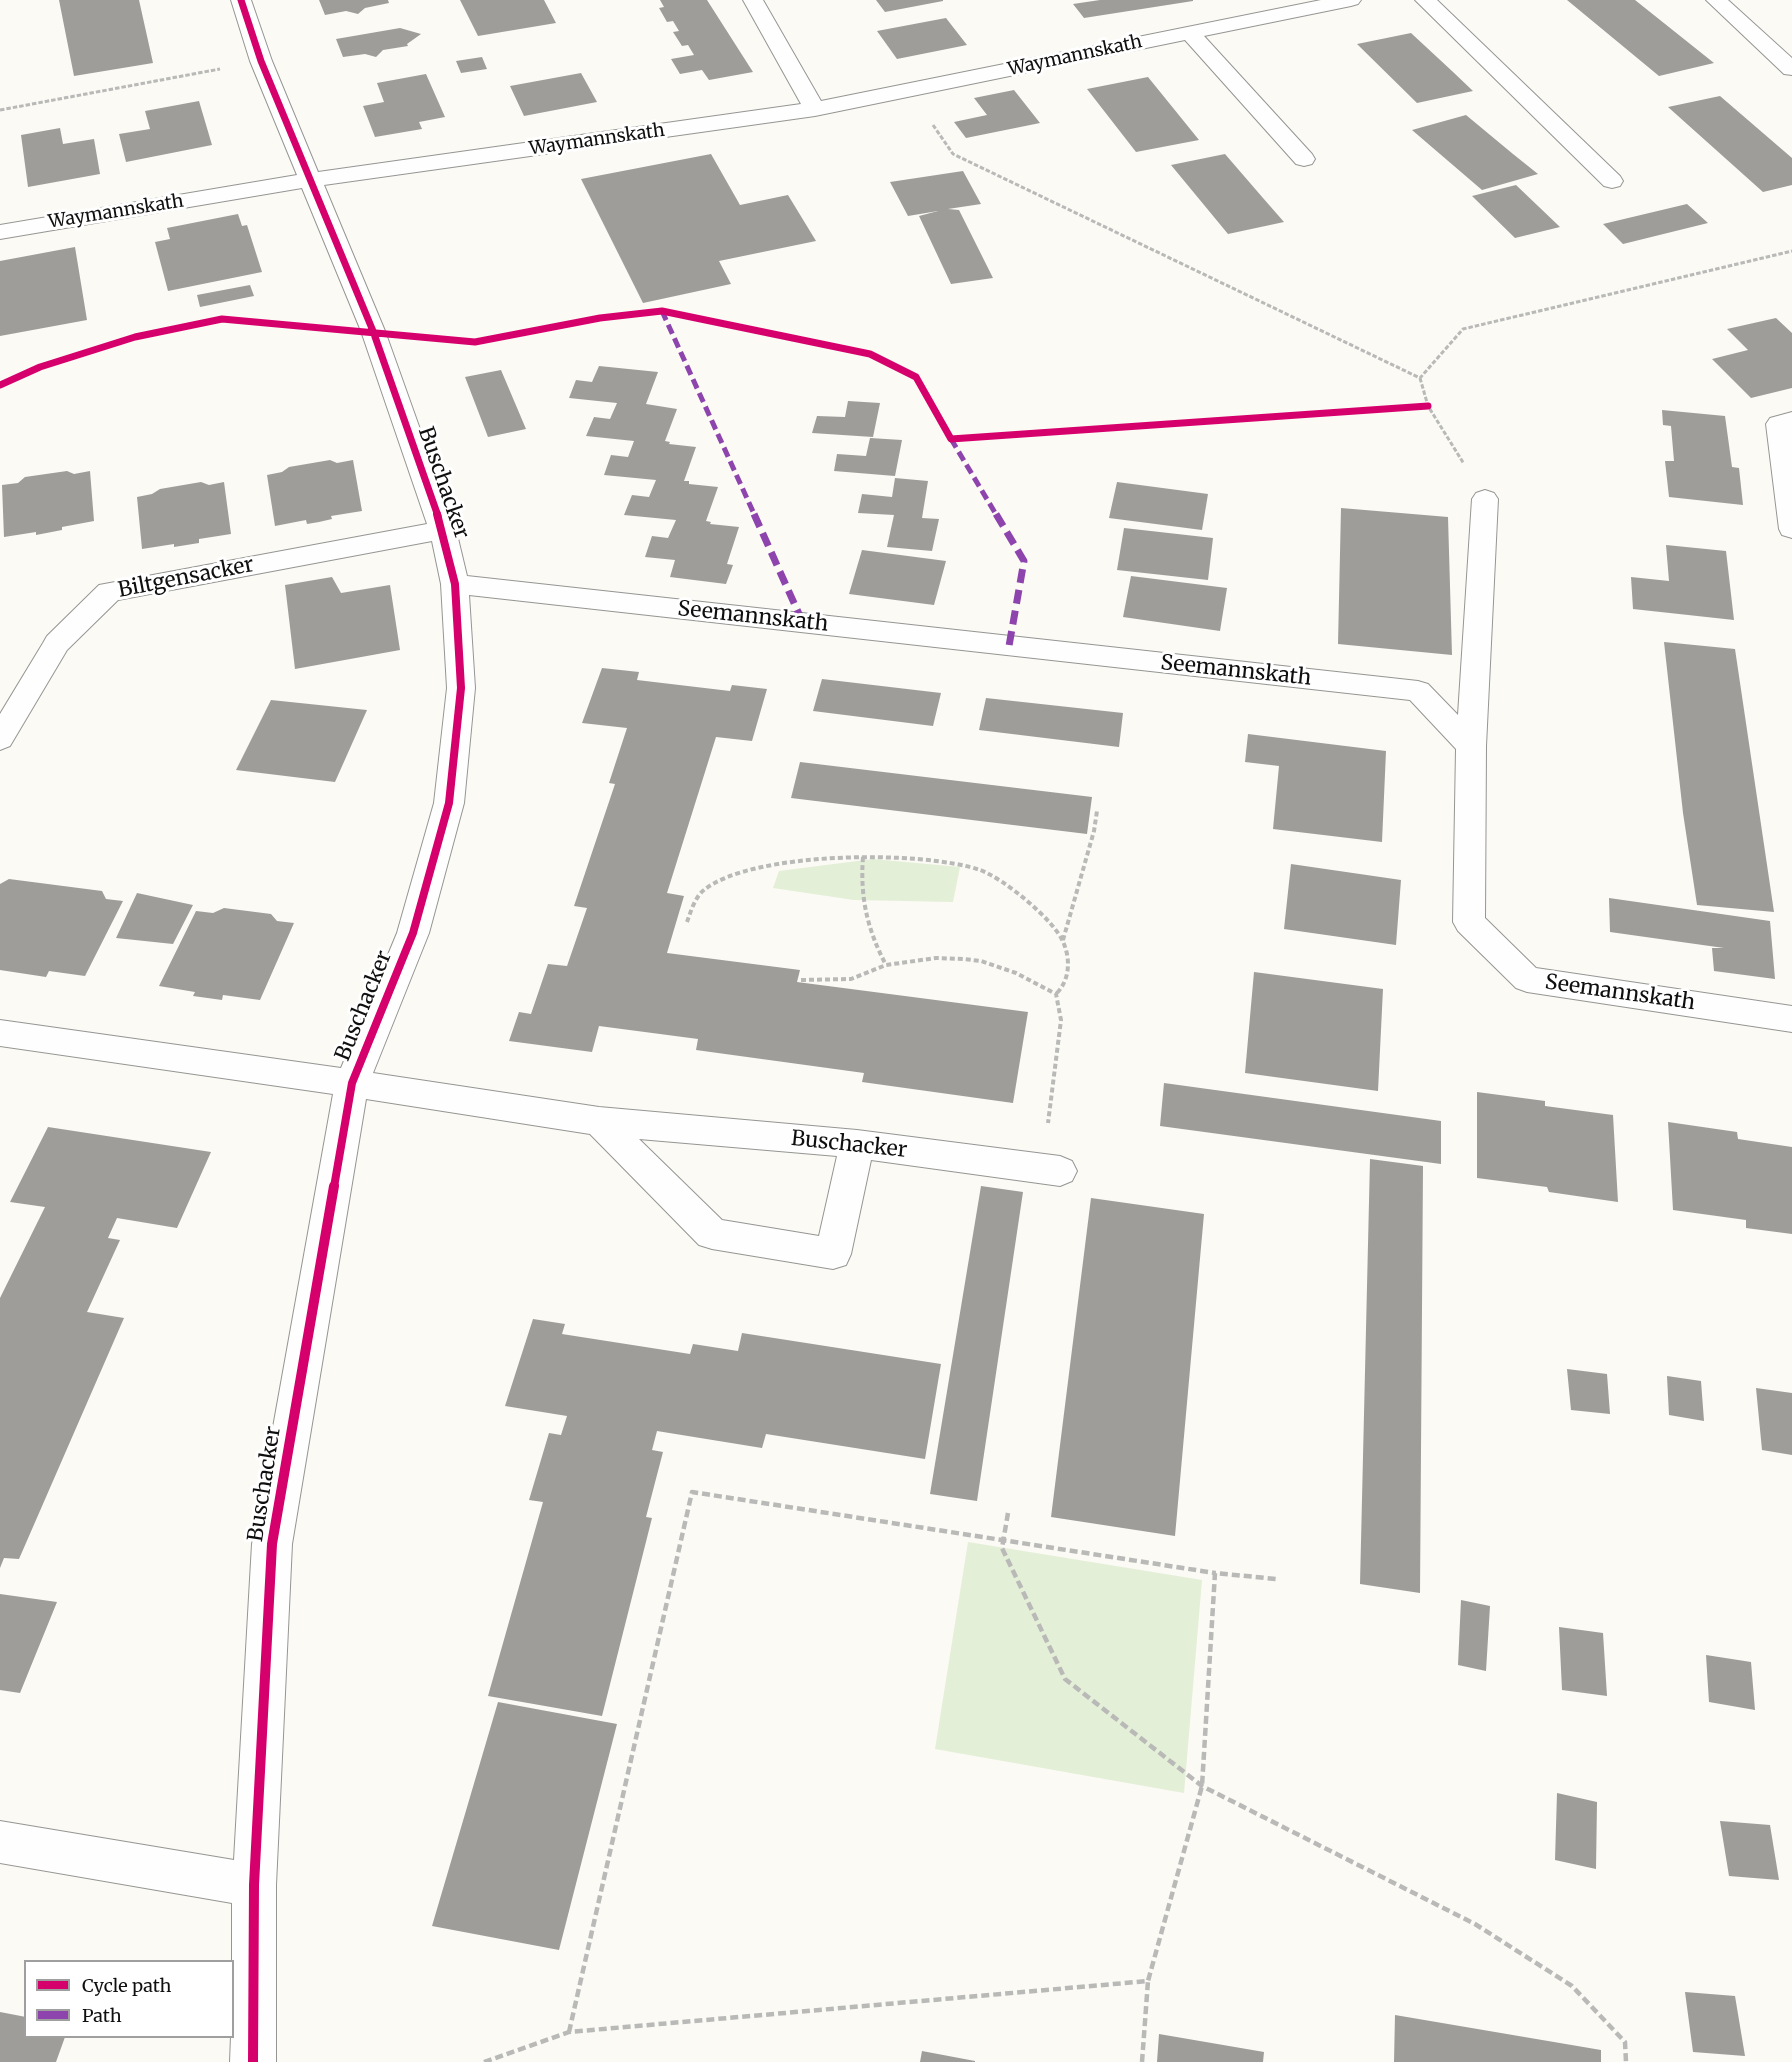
<!DOCTYPE html>
<html>
<head>
<meta charset="utf-8">
<style>
  body { margin:0 }
  #map { position:relative; width:1792px; height:2062px; overflow:hidden; background:#fbfaf5; font-family:Merriweather,serif }
  canvas { display:block }
  .legend { position:absolute; left:24px; top:1960px; width:210px; height:78px; box-sizing:border-box; background:#fff; border:2px solid #9f9f9f; margin:0; padding:8px 10px; list-style:none; font-size:18px; color:#0f0f0f }
  .legend li { display:flex; align-items:center; gap:12px; height:30px }
  .legend b { width:30px; border:2px solid #9f9f9f }
</style>
</head>
<body>
<div id="map">
<canvas width="1792" height="2062"></canvas>
<ul class="legend">
<li><b style="height:8px;background:#d6006c"></b>Cycle path</li>
<li><b style="height:8px;background:#8e44ad"></b>Path</li>
</ul>
</div>
<script>
const c = document.querySelector('canvas').getContext('2d');
c.lineJoin = 'round';
function fillPath(path, color) { c.fillStyle = color; c.fill(path, 'evenodd'); }
function trace(path, color, width, dash) { c.strokeStyle = color; c.lineWidth = width; c.lineCap = dash ? 'butt' : 'round'; c.setLineDash(dash || []); c.stroke(path); }
function write(font, color, halo, rows, align = 'center') {
  c.font = font + ' Merriweather,serif'; c.lineWidth = 6; c.setLineDash([]); c.textBaseline = 'middle'; c.strokeStyle = halo; c.fillStyle = color; for (const [text, x, y, turn = 0] of rows) {
    c.save(); c.translate(x, y); c.rotate((+turn || 0) * Math.PI / 180); c.textAlign = isNaN(turn) ? turn : align; if (halo) c.strokeText(text, 0, 0); c.fillText(text, 0, 0); c.restore();
  }
}
fillPath(new Path2D(`
  M873 859 960 867 953 902 854 900 773 888 779 871Z
  M968 1542 1202 1580 1184 1793 935 1749Z`), '#e4efd7');
fillPath(new Path2D(`
  M59 0H139L153 63 74 76Z
  M319 0H388L389 3 365 8 358 14 346 11 325 15Z
  M460 0H544L556 23 478 36Z
  M660 0H707L753 72 709 80 702 70 680 74 671 59 694 55 688 45 682 46 673 32 679 31 673 21 667 22 659 8 664 7Z
  M876 0H943V1L885 12Z
  M1100 0H1193V1L1084 18 1073 4Z
  M1567 0H1635L1714 63 1659 76Z
  M946 18 967 45 897 59 877 31Z
  M400 28 421 34 407 44 408 46 383 50 376 57 365 54 343 57 336 39Z
  M1411 33 1452 71 1473 91 1417 103 1357 44Z
  M482 57 487 69 461 73 456 61Z
  M581 73 597 102 524 116 510 86Z
  M426 74 445 117 419 122 422 129 375 137 363 106 384 102 377 83Z
  M1148 77 1178 114 1199 140 1136 152 1087 89Z
  M1014 90 1040 123 966 138 954 122 987 115 974 98Z
  M1720 96 1792 158V185L1763 192 1668 107Z
  M199 101 212 145 126 162 119 134 150 129 145 111Z
  M1466 115 1513 154 1538 174 1482 190 1412 130Z
  M60 128 63 144 94 139 100 174 28 187 21 135Z
  M711 154 740 205 788 195 816 241 719 261 731 284 643 303 581 179Z
  M1225 154 1263 198 1284 222 1228 234 1171 165Z
  M963 171 981 204 948 209 959 210 993 278 951 284 919 216 938 211 908 216 890 182Z
  M1516 185 1560 227 1515 238 1472 196Z
  M1687 204 1708 223 1623 244 1603 224Z
  M238 214 242 226 247 225 262 272 168 291 155 242 170 239 167 228Z
  M75 247 87 320 0 336V261Z
  M250 285 254 296 200 307 197 295Z
  M1776 318 1792 333V388L1751 398 1712 359 1748 350 1727 329Z
  M599 366 658 372 646 404 677 409 665 441 670 442 669 444 696 447 684 481H689V484L718 487 706 521 711 522 710 524 739 527 727 564 733 565 726 584 670 577 675 560 645 557 652 536 668 538 676 520 624 515 632 495 649 497 656 480 604 475 611 455 628 457 634 441 586 436 594 417 610 419 617 403 569 398 576 380 592 382Z
  M501 370 526 429 488 437 465 377Z
  M848 401 880 403 873 437 812 433 817 416 845 417Z
  M1662 410 1725 416 1732 467 1739 468 1743 505 1669 497 1665 461H1674L1671 426 1663 425Z
  M870 438 902 440 895 476 834 471 837 454 866 456Z
  M330 460 337 463 353 460 362 511 331 516 332 519 319 522 307 524 306 520 275 526 267 475 282 472 289 467Z
  M67 471 74 474 90 471 94 521 62 527V530L36 535V532L4 537 2 485 18 483 25 477Z
  M895 478 928 481 922 518 939 519 932 551 887 547 894 515 858 513 862 494 892 497Z
  M201 482 209 485 224 482 231 534 199 539V543L174 547V544L142 549 137 497 152 494 160 489Z
  M1117 482 1208 494 1202 530 1109 518Z
  M1341 508 1448 517 1452 655 1338 644Z
  M1124 528 1213 538 1208 580 1117 570Z
  M1666 545 1726 551 1734 620 1633 609 1631 577 1669 581Z
  M862 550 946 561 934 605 849 594Z
  M1131 576 1227 588 1220 631 1123 617Z
  M332 577 341 593 390 585 400 650 295 669 285 585Z
  M1664 642 1735 649 1774 912 1697 905 1683 813Z
  M602 668 639 672 637 680 730 691 732 685 767 689 752 741 716 737 667 893 684 896 667 953 800 970 797 982 1028 1012 1013 1103 862 1082 864 1073 696 1050 698 1039 599 1026 592 1052 509 1041 519 1012 531 1014 548 964 567 966 587 908 574 906 615 784 609 783 627 728 582 723Z
  M822 679 941 693 933 726 813 711Z
  M986 698 1123 713 1119 747 979 730Z
  M271 700 367 710 335 782 236 770Z
  M1248 734 1386 751 1382 842 1273 829 1279 766 1245 762Z
  M800 762 1092 797 1087 834 791 798Z
  M1291 864 1401 880 1396 945 1284 929Z
  M9 879 102 891 106 899 123 901 85 976 49 971 46 977 0 970V884Z
  M137 893 193 905 173 944 116 938Z
  M1609 898 1770 921 1775 979 1714 971 1712 948H1724L1610 932Z
  M224 908 271 914 277 921 294 923 260 1000 223 995 222 1000 193 996 195 992 159 986 196 911 213 913Z
  M1254 972 1383 989 1378 1091 1245 1073Z
  M1164 1083 1441 1121V1164L1160 1126Z
  M1477 1092 1545 1101V1106L1613 1115 1618 1202 1549 1192 1547 1187 1477 1178Z
  M1668 1122 1737 1132 1738 1139 1792 1147V1234L1746 1228V1220L1673 1210Z
  M48 1127 211 1152 177 1228 117 1218 108 1238 120 1240 87 1312 124 1318 19 1559 4 1558 0 1568V1298L45 1207 10 1202Z
  M1370 1159 1423 1166 1420 1593 1360 1584Z
  M981 1186 1023 1192 977 1501 930 1494Z
  M1091 1198 1204 1214 1175 1536 1051 1517Z
  M533 1319 565 1324 562 1334 690 1354 693 1344 738 1351 742 1333 941 1364 925 1459 766 1434 762 1448 657 1431 652 1450 663 1452 646 1517 652 1518 602 1716 488 1696 543 1502 529 1500 549 1433 561 1435 567 1416 505 1406Z
  M1567 1369 1607 1374 1610 1414 1571 1410Z
  M1667 1376 1701 1381 1704 1421 1669 1415Z
  M1756 1388 1792 1393V1455L1762 1450Z
  M0 1594 57 1602 20 1693 0 1690Z
  M1461 1600 1490 1606 1486 1671 1458 1665Z
  M1559 1627 1603 1633 1607 1696 1562 1690Z
  M1706 1655 1751 1662 1755 1710 1709 1702Z
  M498 1702 617 1724 559 1950 432 1926Z
  M1557 1793 1597 1802 1596 1869 1555 1860Z
  M1720 1821 1770 1825 1779 1880 1729 1876Z
  M1685 1992 1735 1996 1745 2056 1693 2052Z
  M0 2012 26 2017V2037H65L56 2062H0Z
  M1395 2015 1601 2050V2062H1394Z
  M1159 2034 1264 2052 1263 2062H1157Z
  M922 2051 975 2061V2062H920Z`), '#9f9d9a');
const minor = new Path2D(`
  M231 0H251L272 61 318 172 801 104 743 0H763L821 101 1321 0H1361L1358 4 1351 6 1204 36 1312 154 1315 159 1312 164 1304 166 1296 164 1185 40 815 116 324 185 385 331 456 530 467 576 1418 681 1428 684 1458 715 1472 499 1476 493 1485 490 1494 493 1498 499 1486 746 1485 918 1536 968 1792 1006V1032L1527 992 1516 988 1458 931 1453 922 1456 749 1410 700 469 595 475 688 464 803 429 933 373 1073 599 1107 857 1130 1060 1156 1072 1161 1077 1171 1072 1181 1060 1186 871 1160 851 1254 846 1265 833 1269 712 1249 699 1245 590 1134 366 1099 292 1544 276 1885V2062H230L231 2036H232V1903L0 1863V1821L234 1860 252 1544 333 1094 0 1046V1020L341 1068 397 933 434 803 447 688 441 584 432 541 118 600 67 650 10 746 0 750V714L43 643 47 636 99 585 427 524 361 331 302 188 0 239V225L297 175 250 61ZM639 1139 837 1156 819 1236 722 1220Z
  M1415 0H1437L1620 176 1623 181 1620 186 1612 188 1604 186Z
  M1706 0H1728L1792 58V75L1784 74Z
  M1792 412V538L1782 535 1779 529 1766 424 1770 418Z`);
trace(minor, '#959593', 2);
trace(new Path2D(`
  M0 110 220 69
  M933 125 953 154 1420 378 1463 329 1792 251
  M1420 378 1428 406 1464 464`), '#b9b9b8', 3, [4.5, 2]);
trace(new Path2D(`
  M863 857C860 897 867 929 886 965
  M687 922C691 911 695 897 704 890 752 851 922 850 980 870 1003 878 1056 921 1064 944 1071 962 1069 981 1056 994
  M1063 940 1094 831 1097 811
  M801 980 851 979 886 965 936 958 963 959 981 961 1016 973 1056 994 1061 1020 1048 1123`), '#b9b9b8', 4, [5, 3]);
trace(new Path2D(`
  M1008 1513 1002 1548 1065 1679 1202 1786 1475 1924 1572 1986 1625 2042 1626 2062
  M569 2032 692 1492 1215 1573
  M484 2062 569 2032 1148 1981 1202 1786 1215 1573 1276 1579
  M1142 2062 1148 1981`), '#b9b9b8', 4.5, [8, 4]);
fillPath(minor, '#fefefe');
trace(new Path2D(`
  M662 311 755 516
  M951 439 997 516`), '#8e44ad', 5, [10, 5]);
trace(new Path2D(`
  M754 514 803 623
  M996 514 1024 561 1009 646`), '#8e44ad', 7, [14, 7]);
trace(new Path2D(`
  M241 0 261 61 373 331 438 516
  M0 385 40 367 135 337 222 319 475 342 600 318 662 311 870 354 916 377 951 439 1428 406`), '#d6006c', 7);
trace(new Path2D(`
  M334 1187 352 1083 413 933 449 803 461 688 455 584 437 514`), '#d6006c', 8);
trace(new Path2D(`
  M253 2062 254 1885 272 1544 334 1186`), '#d6006c', 10);
write('18px', '#0f0f0f', '#fff', [
  ["Waymannskath",1075,56,-12],
  ["Waymannskath",597,140,-8],
  ["Waymannskath",116,212,-9]
]);
write('21px', '#0f0f0f', '#fff', [
  ["Buschacker",443,483,71],
  ["Biltgensacker",186,578,-11],
  ["Seemannskath",753,617,6],
  ["Seemannskath",1236,671,6],
  ["Seemannskath",1620,993,8],
  ["Buschacker",364,1006,-68],
  ["Buschacker",849,1145,6],
  ["Buschacker",265,1484,-81]
]);
</script>
</body>
</html>
